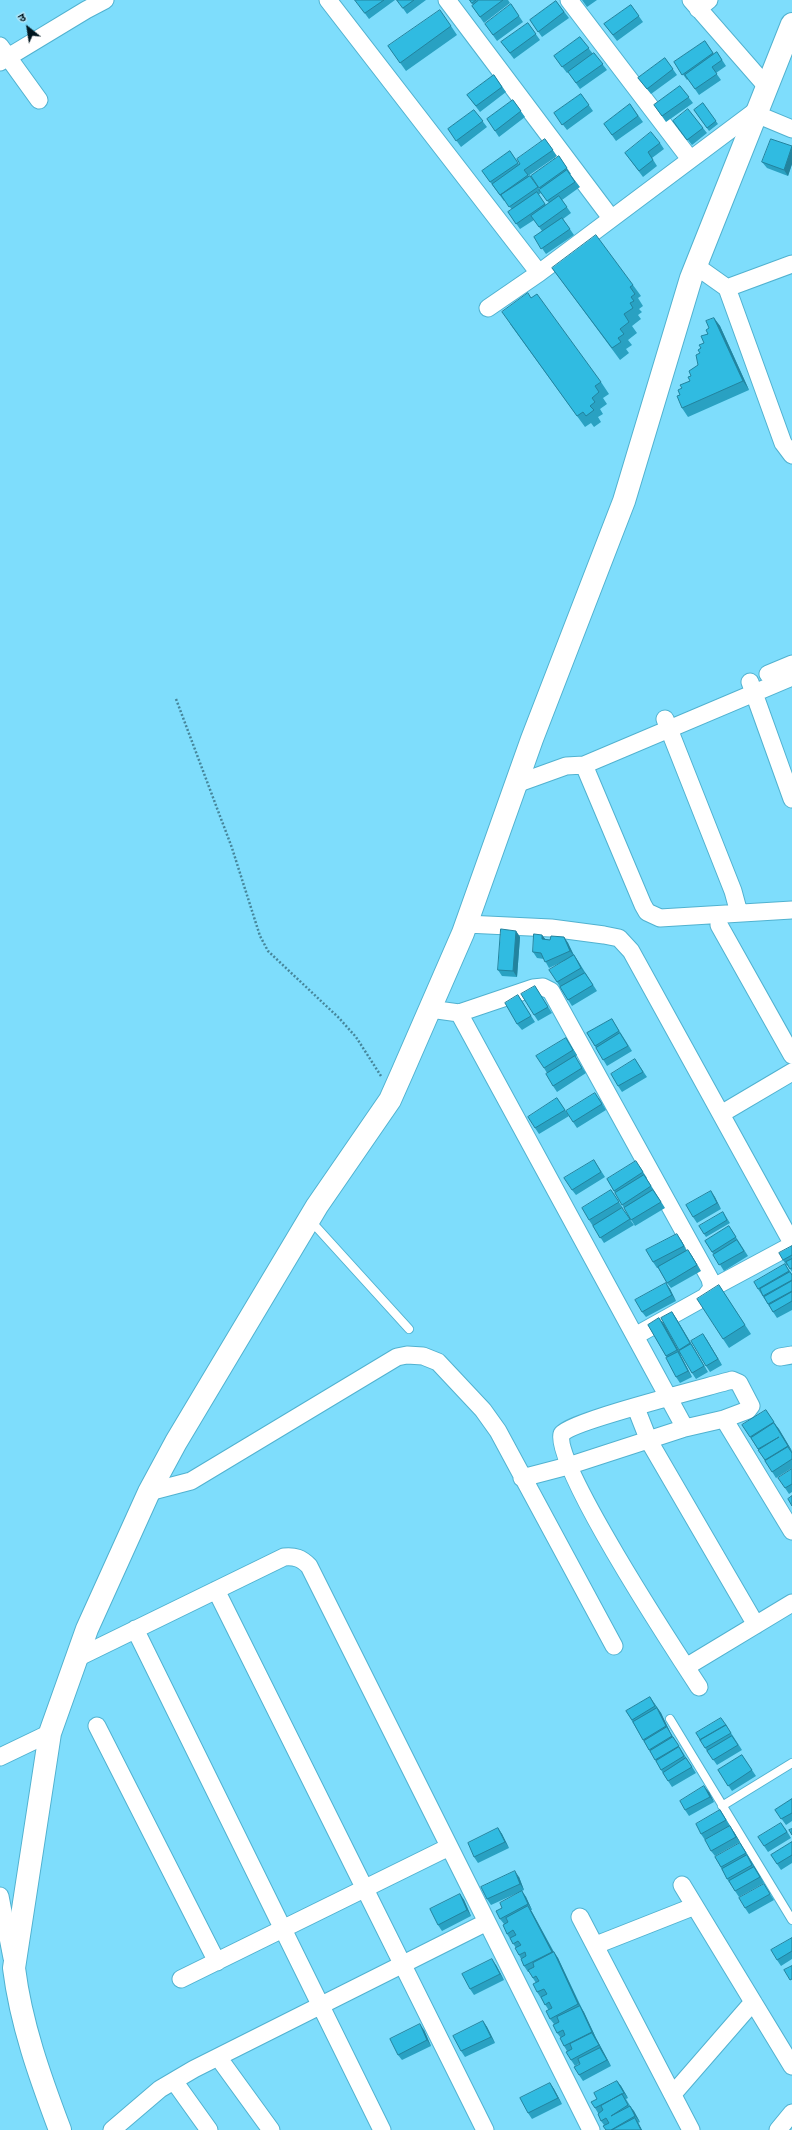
<!DOCTYPE html>
<html>
<head>
<meta charset="utf-8">
<style>
  body { margin:0 }
  #map { position:relative; width:792px; height:2130px; overflow:hidden; background:#7eddfc; font-family:Commissioner,"Noto Sans Devanagari",sans-serif }
  canvas { display:block }
  .north { position:absolute; left:8px; top:8px; width:40px; height:40px; -webkit-text-stroke:3px #b0e5f7; paint-order:stroke; rotate:330deg; font-size:11px; font-weight:700; line-height:16px; text-align:center; color:#001720 }
  .north::after { content:''; display:block; margin:auto; width:14px; height:18px; background:#001720; clip-path:polygon(50% 0,100% 100%,50% 72%,0 100%) }
</style>
</head>
<body>
<div id="map">
<canvas width="792" height="2130"></canvas>
<div class="north">उ</div>
</div>
<script>
const c = document.querySelector('canvas').getContext('2d');
c.lineJoin = 'round';
function trace(path, color, width, dash) { c.strokeStyle = color; c.lineWidth = width; c.lineCap = dash ? 'butt' : 'round'; c.setLineDash(dash || []); c.stroke(path); }
function fillPath(path, color) { c.fillStyle = color; c.fill(path, 'evenodd'); }
const lane = new Path2D(`
  M310 1220 409 1329
  M670 1719 792 1920
  M722 1806 792 1763`);
const street = new Path2D(`
  M328 0 539 273
  M447 0 611 218
  M569 0 690 159
  M691 0 767 87
  M698 9 709 0
  M0 46 39 100
  M0 62 86 10 105 0
  M756 114 792 129
  M696 266 727 288 783 443 792 455
  M727 288 792 264
  M488 308 539 273 758 109
  M768 674 792 664
  M750 682 792 799
  M665 719 733 891 739 913
  M584 765 643 905 647 912 660 918 792 910
  M516 784 566 766 584 765 792 677
  M466 924 551 928 604 935 619 938 631 951 792 1243
  M719 925 792 1055
  M430 1009 459 1013 533 988 543 987 551 991 710 1279 712 1288 705 1297 635 1336
  M459 1013 685 1428
  M721 1114 792 1072
  M712 1288 792 1245
  M780 1357 792 1355
  M636 1408 649 1441 756 1625
  M724 1419 792 1531
  M522 1478 568 1466 685 1428 724 1419 748 1410 751 1406 739 1383 732 1380C708 1387 571 1421 562 1434 546 1454 680 1658 699 1687
  M149 1492 191 1481 397 1357 407 1355 423 1356 438 1362 483 1410 498 1431 614 1646
  M216 1590 485 2130
  M135 1629 382 2130
  M77 1658 284 1557C295 1556 301 1558 309 1566L591 2130
  M686 1667 792 1603
  M97 1726 217 1962
  M0 1757 50 1733
  M682 1885 792 2066
  M0 1896 12 1958
  M580 1917 691 2130
  M596 1945 695 1906
  M181 1979 449 1847
  M218 2057 271 2130
  M174 2081 209 2130
  M673 2094 753 2002
  M112 2130 160 2089 194 2069 487 1922
  M778 2130 792 2113`);
const secondary = new Path2D(`
  M60 2130C40 2077 21 2024 14 1968L50 1733 87 1629 149 1492 176 1442 317 1206 390 1100 402 1073 463 933 532 739 624 501 691 278 792 24`);
trace(lane, '#51b2d0', 10);
trace(street, '#51b2d0', 19);
trace(secondary, '#51b2d0', 24);
trace(new Path2D(`
  M176 699 232 848 260 936 268 951 339 1018 356 1037 381 1076`), '#46869b', 2.5, [2, 2]);
trace(lane, '#fff', 8);
trace(street, '#fff', 17);
trace(secondary, '#fff', 22);
fillPath(new Path2D(`
  M355 0H395L369 19Z
  M397 0H426L407 14Z
  M469 0H508L510 3 484 23 472 6 473 5Z
  M582 0H597L587 7Z
  M556 1 569 18 542 37 530 20Z
  M511 4 523 22 497 41 485 24Z
  M631 5 643 22 617 41 604 24Z
  M528 23 540 40 514 59 501 42Z
  M451 26 457 35 406 71 388 46Z
  M580 37 593 54 567 73 554 56Z
  M705 41 714 54 717 52 726 66 716 73 721 80 699 95 688 79 687 80 674 62Z
  M594 53 607 70 580 89 568 72Z
  M665 58 677 75 651 94 638 78Z
  M494 75 506 92 480 112 467 95Z
  M680 86 693 103 666 122 654 105Z
  M581 94 593 111 567 130 554 113Z
  M513 100 525 117 499 137 487 119Z
  M703 103 718 124 709 131 694 110Z
  M630 104 643 122 616 141 604 124Z
  M474 110 487 127 461 147 448 129Z
  M673 121 703 128 707 133 692 145Z
  M545 139 557 156 528 176H530L540 190V189L531 176 559 156 571 174H570L580 187 562 200 571 213 563 219 574 235 546 254 534 237 542 231 534 220 520 229 508 212 512 210 505 200 504 201 482 171 510 151 519 164ZM541 193 549 203 546 205 538 195Z
  M660 143 664 149 652 158 657 166 643 177 625 153Z
  M792 146V164L788 176 767 168 762 162Z
  M552 268 633 285 641 296 638 298 643 306 639 309 642 312 638 315 641 319 632 326 637 333 628 340 632 345 626 349 629 353 620 360Z
  M531 298 601 382 609 394 603 398 607 404 600 409 603 414 598 417 601 422 594 427 591 423 585 427 510 324Z
  M714 318 720 326 749 390 688 417 682 408 680 395 682 388 690 381 691 376 698 365 701 348 704 343 709 328Z
  M516 931 520 937 517 977 502 976 498 970Z
  M542 935 545 939 550 940 564 937 568 943 574 955 578 961 597 991 572 1006 557 982 564 961 549 968 544 959 537 958 533 952Z
  M535 986 552 1013 538 1021 534 1015Z
  M518 995 535 1022 522 1030 517 1024Z
  M612 1019 632 1051 607 1066 587 1033Z
  M566 1038 577 1055 575 1057 586 1073 557 1092 553 1086 547 1073 544 1068Z
  M635 1059 647 1077 622 1092 618 1086Z
  M557 1098 569 1116 539 1134 535 1128Z
  M599 1098 606 1110 577 1128 573 1122Z
  M594 1160 605 1177 576 1195 572 1190Z
  M640 1167 647 1178V1179L665 1208 635 1226 615 1193 607 1179Z
  M611 1190 623 1208 612 1214 622 1208 634 1225 604 1243 589 1220Z
  M711 1191 721 1209 697 1223 693 1217Z
  M723 1212 730 1223 706 1237 704 1234Z
  M729 1226 748 1256 724 1271 705 1241Z
  M681 1240 687 1251 688 1250 692 1256 701 1271 671 1288 667 1283 658 1268H657L653 1262Z
  M792 1246V1272L788 1265 787 1266 783 1260Z
  M785 1264 792 1274V1310L777 1318 758 1289Z
  M666 1283 670 1289 676 1301 646 1317 642 1312Z
  M719 1285 751 1334 729 1348 723 1339Z
  M672 1312 676 1318 708 1372 696 1379 692 1373 661 1318Z
  M659 1318 664 1324 681 1355V1356L692 1377 680 1383 676 1377 667 1358 648 1325Z
  M703 1334 707 1340 722 1365 710 1372 706 1366Z
  M766 1410 778 1428 792 1451V1468L776 1478 754 1443 750 1437Z
  M792 1469V1492L789 1494 785 1488Z
  M650 1697 661 1713 670 1732 696 1773 672 1787 661 1770 656 1761 649 1750 626 1711Z
  M726 1725 742 1750 717 1765 705 1748Z
  M742 1755 756 1776 732 1791 718 1770Z
  M709 1792 714 1802 689 1816 685 1810Z
  M792 1799V1821L786 1825 775 1810Z
  M720 1810 730 1826 705 1840 701 1834Z
  M498 1828 502 1834 509 1848 478 1863 474 1857Z
  M785 1828 791 1838 768 1852 764 1846Z
  M734 1832 740 1842 715 1856 711 1851Z
  M792 1842V1863L781 1870 771 1855Z
  M744 1849 764 1883 739 1897 727 1879 715 1857Z
  M519 1877 524 1890 491 1905 487 1899Z
  M764 1884 774 1900 749 1914 745 1908Z
  M522 1891 526 1897 532 1910H531L554 1952 558 1958 596 2038 611 2066 583 2081 579 2075 580 2064V2063L575 2066 571 2060 567 2051 564 2046 561 2038 557 2033 554 2024 550 2019 548 2009 537 1992 536 1983 529 1972H528L524 1966 521 1959 519 1955 516 1948 507 1934 504 1924 500 1919Z
  M460 1894 464 1900 471 1916 442 1931 438 1925Z
  M792 1938V1959L781 1966 777 1960Z
  M496 1965 504 1980 474 1995 470 1989Z
  M483 2021 487 2027 495 2043 465 2057 461 2051Z
  M424 2030 431 2046 402 2060 398 2055Z
  M617 2081 621 2086 628 2098 626 2099 640 2122 638 2123 642 2130H606L604 2125 601 2121 598 2113 595 2108 597 2099Z
  M550 2083 554 2089 562 2104 532 2119 528 2113Z`), '#29a1c2');
fillPath(new Path2D(`
  M792 147V164L788 176 784 170Z
  M714 318 720 326 749 390 743 381Z
  M516 931 520 937 517 977 513 971Z
  M542 935 546 940 542 939Z
  M564 937 568 943 574 956 570 951Z
  M574 955 578 961 585 974 581 968Z
  M711 1191 715 1197 721 1209 717 1203Z
  M677 1234 681 1240 688 1252 684 1246Z
  M688 1250 692 1256 701 1271 697 1265Z
  M666 1283 670 1289 676 1301 672 1295Z
  M672 1312 676 1318 708 1372 690 1343Z
  M659 1318 664 1324 681 1355 677 1350Z
  M703 1334 707 1340 722 1365 718 1359Z
  M678 1352 682 1358 692 1377 688 1371Z
  M774 1423 779 1429 792 1451 788 1446Z
  M650 1697 661 1713 670 1732 666 1726 658 1710Z
  M704 1786 709 1792 714 1802 710 1797Z
  M730 1826 734 1832 740 1842 736 1837Z
  M498 1828 502 1834 509 1848 505 1842Z
  M747 1855 751 1861 764 1883 760 1877Z
  M515 1871 519 1877 524 1890 520 1884Z
  M522 1891 526 1897 532 1910 528 1904Z
  M460 1894 464 1900 471 1916 467 1910Z
  M528 1906 532 1912 555 1955 554 1952 558 1958 582 2010 578 2004 556 1957 552 1952Z
  M492 1959 496 1965 504 1980 500 1974Z
  M580 2006 584 2012 596 2038 592 2032Z
  M483 2021 487 2027 495 2043 491 2037Z
  M420 2024 424 2030 431 2046 427 2040Z
  M592 2033 596 2038 611 2066 607 2060Z
  M617 2081 621 2086 628 2098 624 2093Z
  M550 2083 554 2089 562 2104 558 2098Z
  M630 2106 634 2111 640 2122 635 2116Z
  M635 2118 639 2124 642 2130H641Z`), '#22839e');
const building = new Path2D(`
  M355 0H384L365 13Z
  M397 0H414L403 8Z
  M470 0H476L472 3Z
  M479 0H503L480 17 472 6Z
  M556 1 564 12 538 32 530 20Z
  M511 4 519 16 493 35 485 24Z
  M631 5 639 16 613 35 604 24Z
  M440 10 451 26 400 63 388 46Z
  M528 23 536 34 510 53 501 42Z
  M580 37 589 48 562 67 554 56Z
  M705 41 713 53 682 75 674 62Z
  M717 52 722 60 712 67 717 74 695 89 685 75Z
  M594 53 603 64 576 83 568 72Z
  M665 58 673 69 647 89 638 78Z
  M494 75 502 87 476 106 467 95Z
  M680 86 689 97 662 116 654 105Z
  M581 94 589 105 562 125 554 113Z
  M513 100 521 111 495 131 487 119Z
  M703 103 716 121 707 128 694 110Z
  M630 104 638 116 612 135 604 124Z
  M688 109 703 128 687 140 673 121Z
  M474 110 483 121 456 141 448 129Z
  M651 132 660 143 648 152 653 160 639 171 625 153Z
  M545 139 553 150 524 170 528 175 500 195 492 184 520 164 517 159Z
  M771 139 792 146 784 170 762 162Z
  M510 151 518 163 490 182 482 171Z
  M559 156 567 168 539 188 531 176Z
  M567 170 575 182 547 201 539 190Z
  M530 176 538 187 509 207 501 195Z
  M537 192 545 204 516 224 508 212Z
  M559 196 567 207 539 227 531 216Z
  M562 218 570 229 541 249 534 237Z
  M596 235 633 285 630 287 635 294 631 297 634 301 630 303 633 308 624 314 629 322 620 329 624 334 618 338 621 342 612 348 552 268Z
  M528 293 531 298 537 294 601 382 595 386 599 392 592 398 595 402 590 406 594 410 586 416 583 412 577 416 502 312Z
  M714 318 743 381 682 408 677 396 680 395 678 390 682 388 680 385 690 381 688 377 691 376 689 371 698 365 696 355 700 353 698 350 701 348 699 345 704 343 701 336 708 334 706 330 709 328 706 321Z
  M501 929 516 931 513 971 498 970Z
  M534 934 542 935V939L550 940 551 936 564 937 570 951 545 962 541 953 533 952Z
  M574 955 581 968 557 982 549 970Z
  M585 973 593 985 568 1000 560 987Z
  M535 986 548 1007 534 1015 521 994Z
  M518 995 531 1016 517 1024 505 1003Z
  M612 1019 619 1031 595 1046 587 1033Z
  M620 1033 628 1046 603 1060 596 1048Z
  M566 1038 573 1050 544 1068 536 1056Z
  M575 1056 582 1068 553 1086 546 1074Z
  M635 1059 643 1072 618 1086 611 1074Z
  M595 1093 602 1104 573 1122 566 1111Z
  M557 1098 565 1110 535 1128 528 1117Z
  M594 1160 601 1172 572 1190 564 1178Z
  M636 1161 643 1172 614 1191 607 1179Z
  M644 1175 651 1186 622 1205 615 1193Z
  M611 1190 619 1202 589 1220 582 1208Z
  M653 1190 661 1202 631 1220 624 1208Z
  M711 1191 717 1203 693 1217 686 1205Z
  M622 1208 630 1219 600 1238 593 1226Z
  M723 1212 727 1220 704 1234 699 1226Z
  M729 1226 736 1237 712 1252 705 1241Z
  M677 1234 684 1246 653 1262 646 1250Z
  M737 1240 744 1251 719 1265 713 1255Z
  M792 1246V1255L783 1260 779 1253Z
  M688 1250 697 1265 667 1283 658 1267Z
  M792 1259V1268L790 1269 786 1262Z
  M785 1264 789 1271 758 1289 754 1282Z
  M790 1272 792 1275V1280L763 1296 760 1289Z
  M792 1281V1291L768 1304 764 1297Z
  M666 1283 672 1295 642 1312 635 1300Z
  M719 1285 745 1325 723 1339 697 1299Z
  M792 1292V1301L773 1312 769 1305Z
  M672 1312 690 1343 679 1350 661 1318Z
  M659 1318 677 1350 666 1356 648 1325Z
  M703 1334 718 1359 706 1366 691 1341Z
  M691 1344 704 1366 692 1373 679 1351Z
  M678 1352 688 1371 676 1377 666 1358Z
  M766 1410 774 1422 750 1437 742 1425Z
  M774 1423 788 1446 765 1460 758 1450 779 1437 758 1449 751 1438Z
  M788 1447 792 1453V1459L772 1472 765 1461Z
  M792 1469V1484L785 1488 778 1478Z
  M792 1496V1506L788 1499Z
  M650 1697 655 1706 632 1720 626 1711Z
  M657 1708 666 1726 643 1740 633 1722Z
  M721 1718 726 1725 700 1740 701 1741 696 1733Z
  M726 1725 731 1733 705 1748 700 1740Z
  M667 1727 672 1736 649 1750 644 1741Z
  M732 1736 738 1745 713 1760 707 1751Z
  M673 1737 679 1746 655 1760 650 1751Z
  M679 1747 684 1756 661 1770 656 1761Z
  M742 1755 752 1770 728 1786 718 1770Z
  M686 1758 692 1767 668 1781 663 1773Z
  M704 1786 710 1797 685 1810 680 1801Z
  M792 1799V1813L781 1819 775 1810Z
  M720 1810 726 1820 701 1834 696 1824Z
  M781 1823 787 1832 764 1846 758 1837Z
  M730 1826 736 1837 711 1851 705 1840Z
  M498 1828 505 1842 474 1857 468 1843Z
  M792 1829V1835L789 1830Z
  M792 1842V1855L777 1864 771 1855Z
  M740 1843 746 1853 721 1867 715 1857Z
  M747 1855 752 1865 727 1879 722 1869Z
  M754 1867 760 1877 735 1891 729 1881Z
  M515 1871 520 1884 487 1899 481 1887Z
  M764 1884 770 1894 745 1908 739 1898Z
  M522 1891 528 1904 500 1919 496 1911 502 1908 500 1903Z
  M460 1894 467 1910 438 1925 430 1909Z
  M528 1906 552 1952 524 1966 521 1959 526 1956 525 1952 519 1955 515 1948 521 1945 518 1941 513 1944 510 1938 516 1935 513 1930 507 1934 503 1925 508 1922 506 1918Z
  M792 1938V1951L777 1960 771 1950Z
  M554 1952 578 2004 550 2019 546 2011 552 2008 549 2002 545 2005 541 1997 547 1994 544 1989 537 1992 533 1984 539 1981 536 1976 533 1978 528 1970 534 1967 533 1963Z
  M492 1959 500 1974 470 1989 462 1974Z
  M792 1966V1979L790 1980 784 1970Z
  M580 2006 592 2032 564 2046 560 2038 565 2035 563 2030 557 2033 553 2025 559 2022 557 2017Z
  M483 2021 491 2037 461 2051 453 2036Z
  M420 2024 427 2040 398 2055 390 2039Z
  M592 2033 599 2045 571 2060 566 2052 572 2049 570 2044Z
  M600 2048 607 2060 579 2075 574 2067 580 2064 578 2059Z
  M617 2081 624 2093 595 2108 591 2102 597 2099 594 2093Z
  M550 2083 558 2098 528 2113 520 2098Z
  M622 2094 628 2105 611 2116 630 2106 635 2116 611 2130H606L603 2126 609 2123 606 2118 601 2121 598 2114 603 2110 601 2106Z
  M635 2118 641 2130H612Z`);
fillPath(building, '#30bbe1');
trace(building, '#22839e', 1);
</script>
</body>
</html>
